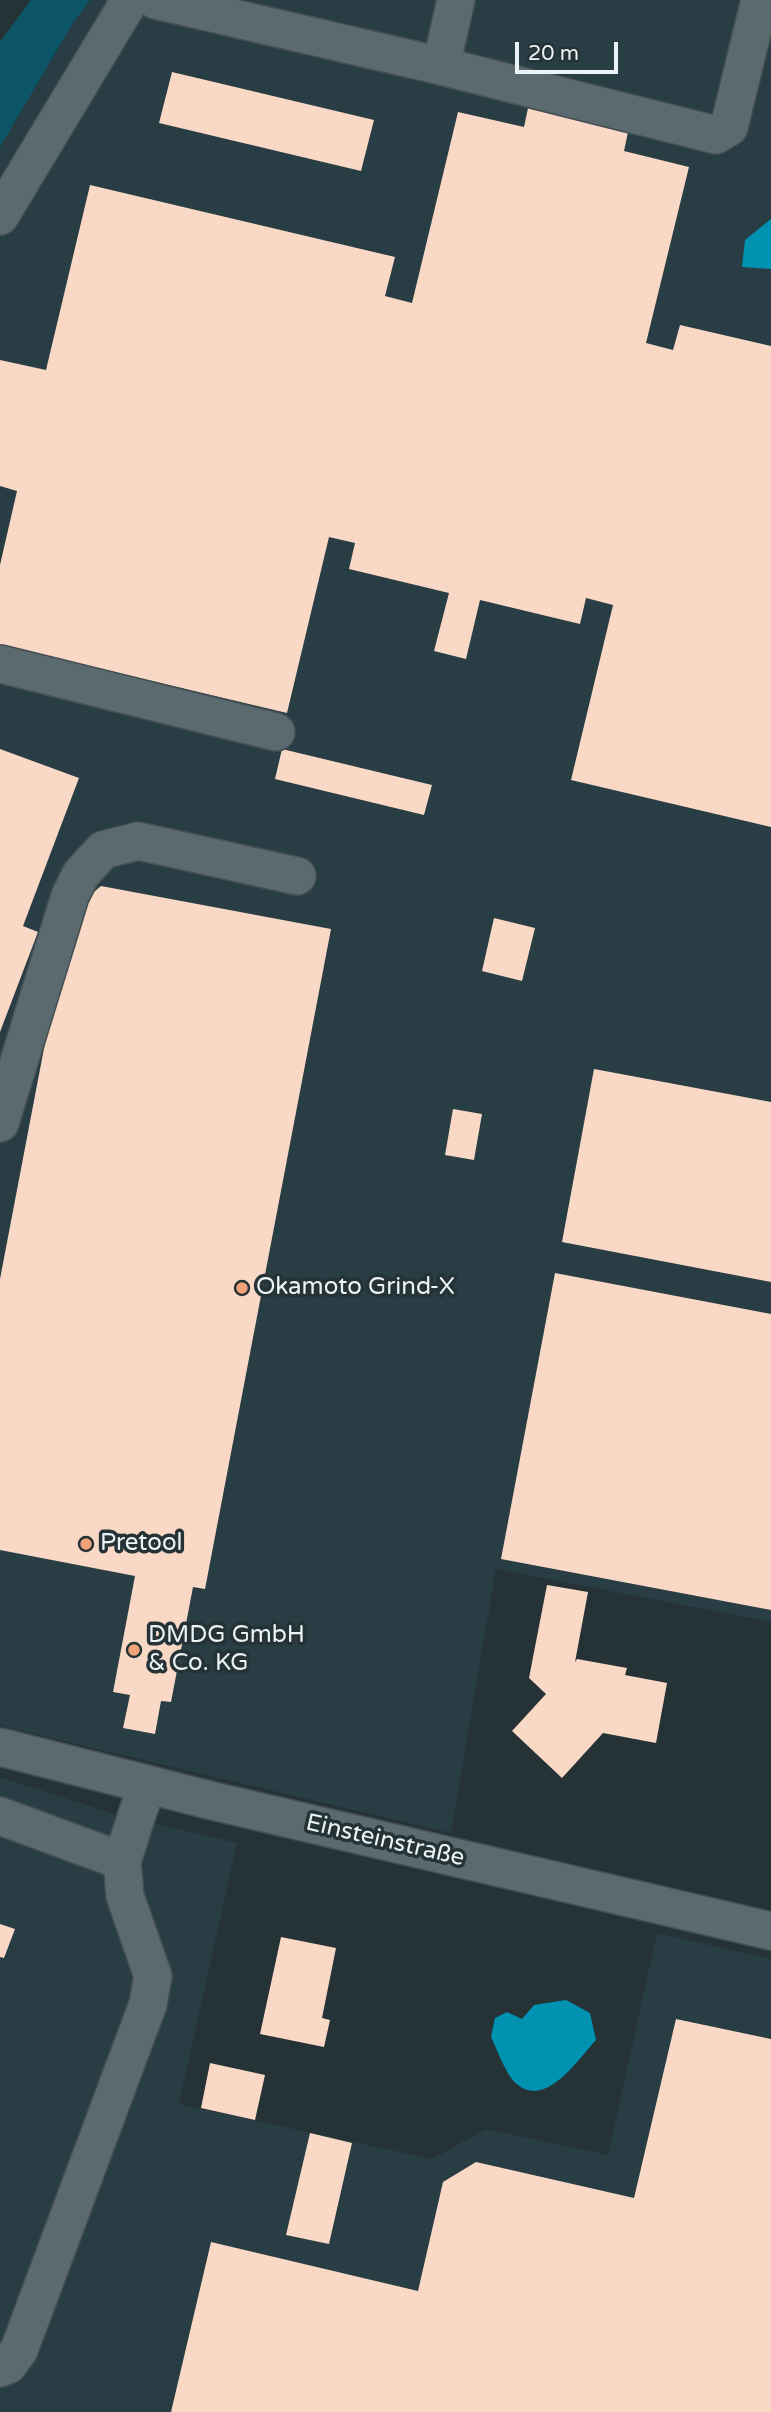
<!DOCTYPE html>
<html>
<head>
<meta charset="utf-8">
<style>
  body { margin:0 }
  #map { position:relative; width:771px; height:2412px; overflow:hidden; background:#253337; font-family:"Varela Round",sans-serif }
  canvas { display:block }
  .scale { position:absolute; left:515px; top:42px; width:103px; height:32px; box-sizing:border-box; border:4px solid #eaf3f5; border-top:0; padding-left:9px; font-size:21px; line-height:24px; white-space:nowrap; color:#eaf3f5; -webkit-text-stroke:5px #253337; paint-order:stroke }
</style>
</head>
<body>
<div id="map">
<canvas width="771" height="2412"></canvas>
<div class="scale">20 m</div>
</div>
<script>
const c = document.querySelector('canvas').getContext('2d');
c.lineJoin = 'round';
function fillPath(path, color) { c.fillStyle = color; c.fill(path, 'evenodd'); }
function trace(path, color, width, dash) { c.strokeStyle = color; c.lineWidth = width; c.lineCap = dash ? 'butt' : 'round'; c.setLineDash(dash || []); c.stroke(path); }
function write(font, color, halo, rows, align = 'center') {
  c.font = font + ' "Varela Round",sans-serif'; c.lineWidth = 7; c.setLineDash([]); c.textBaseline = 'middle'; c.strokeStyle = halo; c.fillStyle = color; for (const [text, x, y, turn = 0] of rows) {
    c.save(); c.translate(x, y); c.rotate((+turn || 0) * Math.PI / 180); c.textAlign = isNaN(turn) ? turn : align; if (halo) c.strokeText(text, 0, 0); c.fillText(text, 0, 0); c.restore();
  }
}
fillPath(new Path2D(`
  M90 0H771V1622L496 1569 451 1833 0 1726V147L73 23Z
  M0 1777 114 1814 237 1843 179 2104 432 2159 486 2129 608 2155 657 1933 771 1959V2412H0Z`), '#283d44');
fillPath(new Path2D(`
  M31 0H90L73 23 0 147V42Z`), '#0c5567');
fillPath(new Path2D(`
  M771 219V269L742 267 745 240Z
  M566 2000 590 2013 596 2040C579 2058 547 2108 518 2085 506 2076 498 2051 491 2037L495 2018 507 2012 522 2019 534 2005Z`), '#0092b1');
fillPath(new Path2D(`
  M172 72 374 120 361 171 159 123Z
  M528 108 628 132 624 151 689 167 646 343 673 350 680 325 771 346V827L571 780 613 605 586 598 580 624 480 600 466 659 434 651 449 593 349 569 355 543 329 537 287 713 0 645V565L17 491 0 486V360L46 370 90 185 395 257 385 296 412 303 458 112 524 127Z
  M0 749 79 778 23 926 38 932 0 1032Z
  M282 749 432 785 424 815 275 779Z
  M101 886 331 929 205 1589 193 1587 171 1702 161 1701 155 1734 123 1728 130 1695 113 1692 135 1576 0 1550V1279L70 912Z
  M494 918 535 928 522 981 482 971Z
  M594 1069 771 1102V1282L562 1242Z
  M453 1109 482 1114 474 1160 445 1155Z
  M555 1273 771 1314V1610L501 1559Z
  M547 1585 588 1592 575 1662 577 1659 627 1668 625 1675 667 1683 656 1743 603 1733 562 1778 512 1731 546 1694 529 1678Z
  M0 1924 15 1929 4 1958 0 1957Z
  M281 1937 336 1948 322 2018 330 2020 324 2047 260 2034Z
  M676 2019 771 2039V2412H171L211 2242 418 2291 443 2182 476 2162 634 2198Z
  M210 2063 265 2075 255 2120 201 2108Z
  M310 2133 352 2143 329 2244 286 2235Z`), '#f9d8c6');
const minor = new Path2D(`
  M155 0 441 66 456 0
  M441 66 716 135 729 127 760 0
  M0 216 130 0
  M0 664 276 732
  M0 1123 70 896 81 874 103 850 138 841 297 876
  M0 1747 213 1801 771 1931
  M0 1816 122 1861
  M0 2368 8 2365 19 2350 148 2004 153 1976 125 1896 122 1861 147 1784`);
trace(minor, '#434f52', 40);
trace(minor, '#5b6a6f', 37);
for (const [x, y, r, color] of [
  [242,1288,7,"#efa377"],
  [86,1544,7,"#efa377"],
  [134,1650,7,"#efa377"]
]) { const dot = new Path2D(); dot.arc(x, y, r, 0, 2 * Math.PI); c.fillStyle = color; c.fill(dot); trace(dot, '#253337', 2.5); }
write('24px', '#eaf3f5', '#253337', [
  ["Okamoto Grind-X",256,1288],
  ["Pretool",100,1544],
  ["DMDG GmbH",148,1636],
  ["& Co. KG",148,1664]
], 'left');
write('24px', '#eaf3f5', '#253337', [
  ["Einsteinstraße",385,1841,13]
]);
</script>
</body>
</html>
